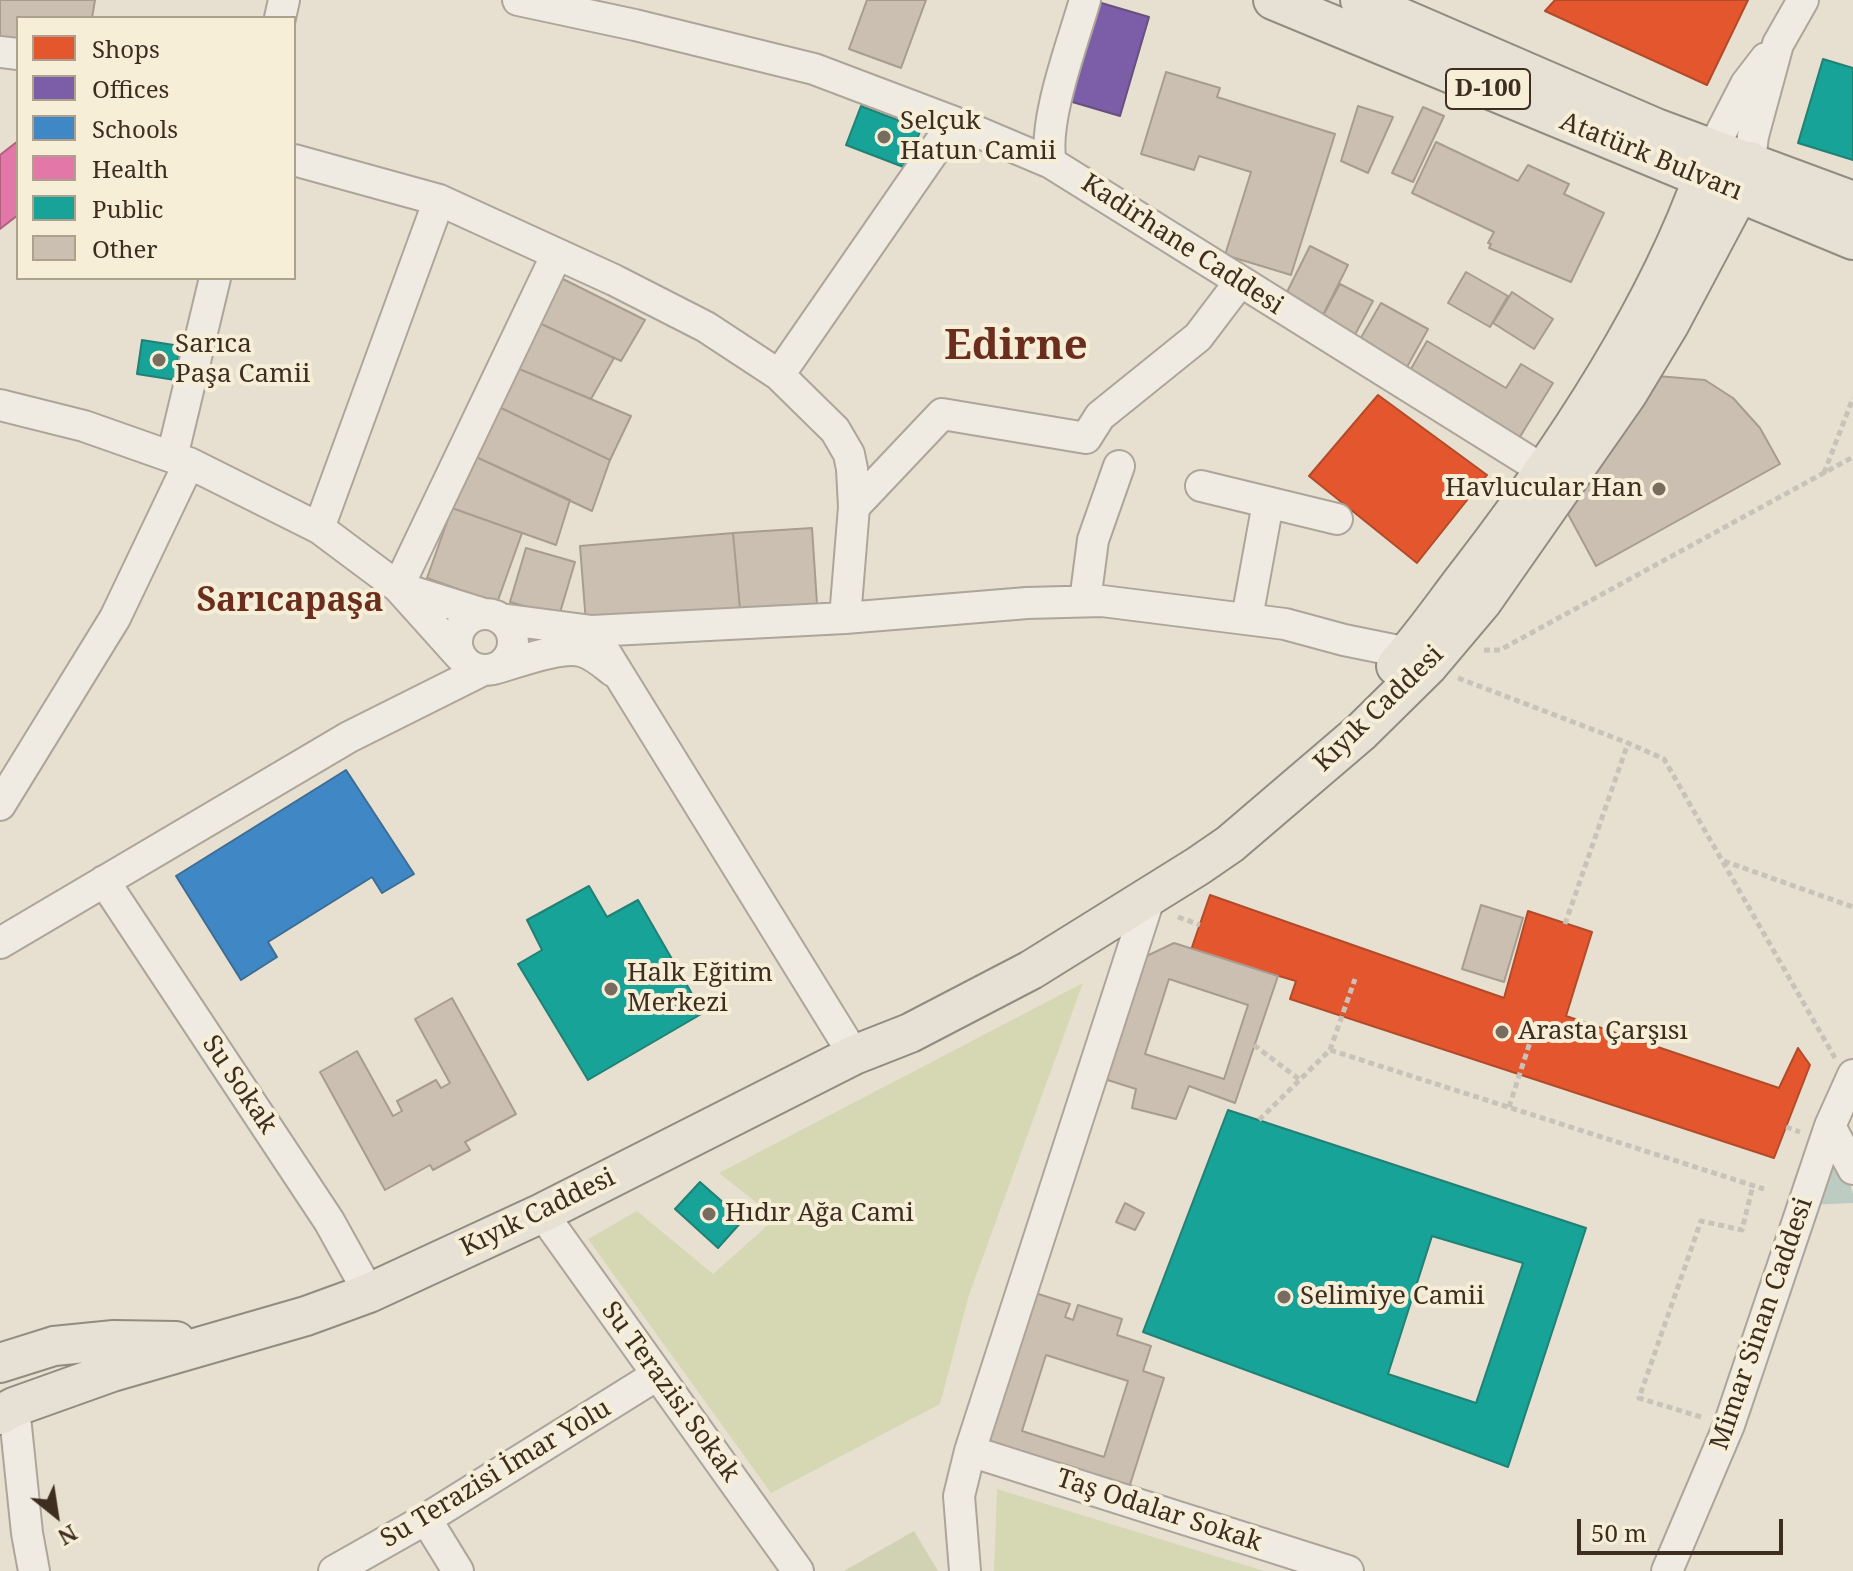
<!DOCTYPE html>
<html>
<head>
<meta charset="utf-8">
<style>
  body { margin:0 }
  #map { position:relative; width:1853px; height:1571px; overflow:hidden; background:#e7e0d1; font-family:"Noto Serif",serif }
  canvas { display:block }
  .legend { position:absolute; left:16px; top:16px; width:280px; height:264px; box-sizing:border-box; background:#f7eed8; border:2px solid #ada18e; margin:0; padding:10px 14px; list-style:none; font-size:24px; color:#3d2e20 }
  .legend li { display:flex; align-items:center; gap:16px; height:40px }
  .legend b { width:40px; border:2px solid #ada18e }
  .north { position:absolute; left:16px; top:1475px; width:80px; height:80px; -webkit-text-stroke:6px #f7eed8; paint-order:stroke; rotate:150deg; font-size:22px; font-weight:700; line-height:32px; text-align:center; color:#3d2e20 }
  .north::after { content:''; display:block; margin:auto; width:28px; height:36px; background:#3d2e20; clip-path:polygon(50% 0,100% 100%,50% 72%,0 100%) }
  .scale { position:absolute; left:1577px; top:1519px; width:206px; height:36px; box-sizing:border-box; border:4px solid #3d2e20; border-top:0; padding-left:10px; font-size:24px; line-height:28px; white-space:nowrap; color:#3d2e20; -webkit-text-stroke:6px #f7eed8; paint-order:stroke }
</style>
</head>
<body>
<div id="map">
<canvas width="1853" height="1571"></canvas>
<ul class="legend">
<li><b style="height:22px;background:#e4572e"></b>Shops</li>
<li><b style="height:22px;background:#7b5ea7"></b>Offices</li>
<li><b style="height:22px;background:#3f88c5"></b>Schools</li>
<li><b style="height:22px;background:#e377a8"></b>Health</li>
<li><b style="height:22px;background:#17a398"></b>Public</li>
<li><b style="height:22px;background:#cbbfb2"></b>Other</li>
</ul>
<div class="north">N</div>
<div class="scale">50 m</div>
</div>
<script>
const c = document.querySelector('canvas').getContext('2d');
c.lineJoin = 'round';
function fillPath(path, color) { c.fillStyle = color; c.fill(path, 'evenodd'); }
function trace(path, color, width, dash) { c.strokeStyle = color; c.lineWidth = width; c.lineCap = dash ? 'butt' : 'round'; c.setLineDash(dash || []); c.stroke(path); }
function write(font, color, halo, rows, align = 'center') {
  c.font = font + ' "Noto Serif",serif'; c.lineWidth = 8; c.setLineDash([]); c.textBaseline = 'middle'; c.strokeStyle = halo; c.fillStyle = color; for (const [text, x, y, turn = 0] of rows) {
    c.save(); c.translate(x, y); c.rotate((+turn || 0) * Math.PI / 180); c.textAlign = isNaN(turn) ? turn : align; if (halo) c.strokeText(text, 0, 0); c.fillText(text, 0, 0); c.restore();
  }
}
fillPath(new Path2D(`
  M1083 983 969 1295 940 1404 771 1493 588 1239 637 1211 713 1274 776 1218 719 1173Z
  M997 1489 1264 1571H994Z`), '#d6d7b3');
fillPath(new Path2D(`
  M914 1531 938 1571H844Z`), '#d1d1b3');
fillPath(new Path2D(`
  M1821 1165H1844L1853 1194V1203L1808 1205Z`), '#bcccc2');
const shops = new Path2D(`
  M1555 0H1748L1707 85 1545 11Z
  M1378 395 1487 475 1417 563 1309 476Z
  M1210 895 1504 998 1528 911 1592 932 1566 1016 1779 1088 1798 1048 1810 1065 1774 1158 1290 999 1296 981 1191 950Z`);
fillPath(shops, '#e4572e');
trace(shops, '#b24b2a', 2);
const offices = new Path2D(`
  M1098 2 1149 17 1120 116 1069 101Z`);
fillPath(offices, '#7b5ea7');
trace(offices, '#68507e', 2);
const schools = new Path2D(`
  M346 770 414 874 382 893 372 877 268 942 277 957 241 980 176 876Z`);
fillPath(schools, '#3f88c5');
trace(schools, '#3e6d94', 2);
const health = new Path2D(`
  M18 141V215L0 229V155Z`);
fillPath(health, '#e377a8');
trace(health, '#b1617f', 2);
const public = new Path2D(`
  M1823 59 1853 68V160L1798 143Z
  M861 106 921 129 906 168 846 145Z
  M142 340 180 346 175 380 137 374Z
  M589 886 607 917 638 900 703 1013 588 1080 518 964 542 950 527 920Z
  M1228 1110 1586 1228 1508 1467 1143 1332ZM1432 1236 1523 1263 1476 1403 1388 1374Z
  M700 1182 743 1220 718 1248 675 1209Z`);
fillPath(public, '#17a398');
trace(public, '#228074', 2);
const building = new Path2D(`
  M0 0H95L92 18H18V42L0 39Z
  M867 0H926L901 68 849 49Z
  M1166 72 1220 88 1217 97 1335 134 1291 275 1225 255 1251 172 1199 156 1194 170 1141 154Z
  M1358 106 1393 117 1368 173 1341 161Z
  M1423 107 1444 116 1413 182 1392 173Z
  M1436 142 1518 181 1528 165 1569 184 1564 194 1604 213 1571 282 1489 248 1491 244 1488 243 1494 232 1412 193Z
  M1310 246 1348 265 1318 325 1280 306Z
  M1466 272 1508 296 1490 327 1448 303Z
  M557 276 645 320 621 361 535 321Z
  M1340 284 1373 301 1351 342 1318 325Z
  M1512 292 1553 319 1534 349 1493 323Z
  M1381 303 1428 329 1402 376 1355 348Z
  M535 321 614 358 591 399 517 368Z
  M1427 341 1506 388 1521 364 1553 383 1518 440 1408 374Z
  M517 368 631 416 610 460 499 407Z
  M1657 376 1705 380 1733 398 1760 428 1780 464 1596 566 1568 514Z
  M499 407 610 460 592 511 474 456Z
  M474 456 570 500 556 545 452 508Z
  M452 508 522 533 497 603 427 578Z
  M812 528 817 604 740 609 733 533Z
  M733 533 740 609 586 623 580 546Z
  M526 548 575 562 559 616 510 602Z
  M1481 905 1523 918 1504 982 1462 969Z
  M1174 943 1278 976 1235 1103 1189 1086 1176 1119 1132 1108 1136 1089 1098 1077 1134 962ZM1169 979 1248 1005 1224 1079 1145 1054Z
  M452 998 516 1114 465 1142 470 1150 433 1170 430 1165 385 1190 320 1072 357 1051 393 1116 402 1111 397 1101 436 1080 441 1088 450 1083 415 1019Z
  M1125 1203 1144 1213 1135 1230 1116 1222Z
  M1032 1292 1070 1304 1065 1317 1073 1320 1078 1305 1122 1319 1117 1335 1151 1346 1143 1371 1164 1378 1127 1494 983 1449ZM1046 1355 1128 1381 1104 1457 1022 1431Z`);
fillPath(building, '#cbbfb2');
trace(building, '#a89c90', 2);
const minor = new Path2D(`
  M518 0 635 25 814 69 954 122 1051 163 1543 470
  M280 18 284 0
  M0 52 18 54
  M1712 150 1746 84 1766 58
  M294 160 439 200 614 280 706 327 779 375 835 430 849 454 852 469 854 507 845 618
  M1750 161 1753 136 1778 44 1803 0
  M1051 163C1042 123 1073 42 1085 0
  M779 375 954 122
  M0 405 84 426 189 463 319 528 398 587 460 656
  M172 457 215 278
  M1201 486 1337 519
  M854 507 942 414 1086 438 1100 416 1198 337 1239 283
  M319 528 439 200
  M398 587 557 254
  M404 589 484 614
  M1085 601 1093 540 1119 466
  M457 642a28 28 0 1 1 56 0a28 28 0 1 1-56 0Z
  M1247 618 1268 503
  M501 619 592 631 845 618 1027 603 1102 601 1285 624 1344 640 1408 653
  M592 631 854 1055
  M493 669C516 663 559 646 581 651 593 654 603 663 613 671
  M0 805 115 618 189 463
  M104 881 329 1221 369 1293
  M0 943 349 737 483 670
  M1830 1126 1853 1169
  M542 1213 798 1571
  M14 1407 27 1533 34 1571
  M970 1451 1348 1571
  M426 1519 458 1571
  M334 1571 426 1519 657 1375
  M965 1571 959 1496 970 1451 1149 899
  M1667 1571 1729 1425 1830 1126 1853 1075`);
const major = new Path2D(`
  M1273 0 1853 240
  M1360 0 1656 128 1853 201
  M1396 666C1423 636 1446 602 1471 570 1564 449 1666 296 1712 150
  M0 1363 54 1346 114 1340 176 1341
  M0 1415 14 1407 112 1372 306 1316 369 1293 542 1213 854 1055 910 1033 1031 970 1198 866 1230 844 1361 732 1428 666 1482 602 1628 393 1669 325 1739 193 1750 161`);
trace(minor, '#ada599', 34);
trace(major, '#928b80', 42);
trace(new Path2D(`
  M1824 473 1853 398
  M1484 650H1500L1853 457
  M1458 678 1628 743 1664 759 1835 1058
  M1724 861 1853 907
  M1178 917 1200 925
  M1565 924 1628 743
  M1254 1045 1300 1080
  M1330 1050 1355 979
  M1509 1107 1531 1039
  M1259 1120 1330 1050 1764 1189
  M1786 1127 1800 1132
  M1701 1417 1639 1398 1701 1221 1742 1230 1753 1185`), '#c8c2b9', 5, [6, 4]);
trace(minor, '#efebe3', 30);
trace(major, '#e6e1d4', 38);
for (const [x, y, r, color] of [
  [884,137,8,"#786c5e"],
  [159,360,8,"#786c5e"],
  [1659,489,8,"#786c5e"],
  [611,989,8,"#786c5e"],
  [1502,1032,8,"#786c5e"],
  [709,1214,8,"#786c5e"],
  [1284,1297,8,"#786c5e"]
]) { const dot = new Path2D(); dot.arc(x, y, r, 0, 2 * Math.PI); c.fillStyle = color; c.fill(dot); trace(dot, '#f7eed8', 3); }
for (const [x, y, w] of [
  [1488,89,84]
]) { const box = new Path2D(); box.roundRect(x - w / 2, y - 20, w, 40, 6); c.fillStyle = '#f7eed8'; c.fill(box); trace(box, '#3d2e20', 2); }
write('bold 24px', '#3d2e20', null, [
  ["D-100",1488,89]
]);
write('26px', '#3d2e20', '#f7eed8', [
  ["Selçuk",900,122],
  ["Hatun Camii",900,152],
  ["Sarıca",175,345],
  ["Paşa Camii",175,375],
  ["Havlucular Han",1643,489,"right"],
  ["Halk Eğitim",627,974],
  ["Merkezi",627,1004],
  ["Arasta Çarşısı",1518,1032],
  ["Hıdır Ağa Cami",725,1214],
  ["Selimiye Camii",1300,1297]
], 'left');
write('26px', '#3d2e20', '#f7eed8', [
  ["Atatürk Bulvarı",1651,157,22],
  ["Kadirhane Caddesi",1182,245,33],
  ["Kıyık Caddesi",1379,709,-44],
  ["Su Sokak",239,1085,56],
  ["Kıyık Caddesi",538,1213,-26],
  ["Mimar Sinan Caddesi",1762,1324,-71],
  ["Su Terazisi Sokak",670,1392,54],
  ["Su Terazisi İmar Yolu",496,1474,-31],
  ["Taş Odalar Sokak",1159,1511,18]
]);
write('bold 34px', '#6b2e1e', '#f7eed8', [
  ["Sarıcapaşa",290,601]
]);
write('bold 42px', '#6b2e1e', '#f7eed8', [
  ["Edirne",1016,347]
]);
</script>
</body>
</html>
